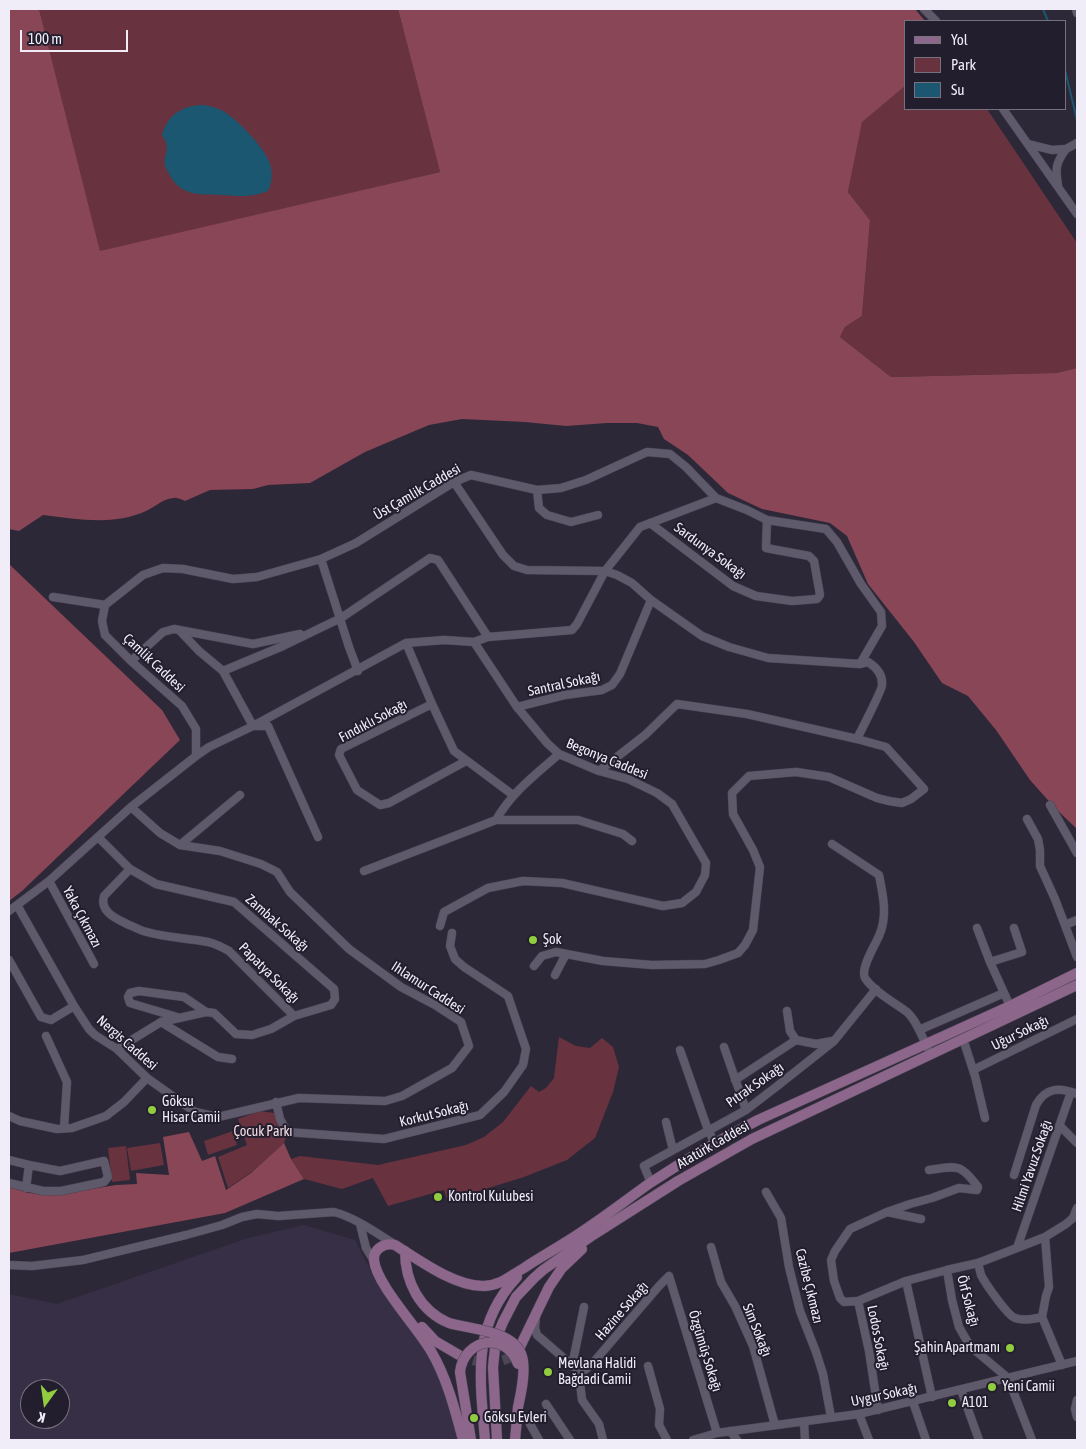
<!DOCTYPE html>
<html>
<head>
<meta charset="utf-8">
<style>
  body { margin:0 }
  #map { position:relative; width:1086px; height:1449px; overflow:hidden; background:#2d2838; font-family:"Asap Condensed",sans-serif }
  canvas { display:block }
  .frame { position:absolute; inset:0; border:10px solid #f0edf8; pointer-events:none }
  .legend { position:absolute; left:904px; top:20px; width:162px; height:90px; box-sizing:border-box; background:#231e2e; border:1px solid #75717f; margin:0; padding:6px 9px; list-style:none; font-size:15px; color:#f0edf8 }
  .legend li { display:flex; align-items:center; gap:10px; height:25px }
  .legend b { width:25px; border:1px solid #75717f }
  .north { position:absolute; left:20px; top:1379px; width:50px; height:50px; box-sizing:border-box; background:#231e2e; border:1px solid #75717f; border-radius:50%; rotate:194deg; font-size:14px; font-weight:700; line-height:20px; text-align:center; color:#f0edf8 }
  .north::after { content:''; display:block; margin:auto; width:18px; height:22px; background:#91cd3f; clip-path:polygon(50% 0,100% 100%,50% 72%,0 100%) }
  .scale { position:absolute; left:20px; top:30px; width:108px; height:22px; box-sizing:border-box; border:2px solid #f0edf8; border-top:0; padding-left:6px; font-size:15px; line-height:18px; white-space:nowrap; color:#f0edf8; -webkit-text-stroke:4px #231e2e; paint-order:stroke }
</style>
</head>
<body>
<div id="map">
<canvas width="1086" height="1449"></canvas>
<div class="frame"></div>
<ul class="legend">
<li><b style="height:6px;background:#8d668c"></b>Yol</li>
<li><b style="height:14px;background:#68323f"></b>Park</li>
<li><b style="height:14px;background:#1b5771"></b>Su</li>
</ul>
<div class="north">K</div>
<div class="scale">100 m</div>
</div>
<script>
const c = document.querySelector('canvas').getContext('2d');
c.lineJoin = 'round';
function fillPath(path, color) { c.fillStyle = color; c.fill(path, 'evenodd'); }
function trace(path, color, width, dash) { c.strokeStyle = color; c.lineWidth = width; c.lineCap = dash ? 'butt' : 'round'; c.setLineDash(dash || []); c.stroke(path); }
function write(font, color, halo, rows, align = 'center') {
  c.font = font + ' "Asap Condensed",sans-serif'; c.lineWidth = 4; c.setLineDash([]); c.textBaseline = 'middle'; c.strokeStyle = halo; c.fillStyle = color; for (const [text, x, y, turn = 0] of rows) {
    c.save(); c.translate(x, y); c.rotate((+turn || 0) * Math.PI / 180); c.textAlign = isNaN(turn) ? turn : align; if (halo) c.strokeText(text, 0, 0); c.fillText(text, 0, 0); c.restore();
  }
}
fillPath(new Path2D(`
  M304 1225 355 1240 375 1280 401 1315 432 1360 443 1387 458 1440H9V1294L57 1304 248 1238ZM30 1389H60V1419H30Z`), '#362f45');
fillPath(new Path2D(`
  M39 9H398L440 172 100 252Z
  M905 86V109H987L1077 243V368L1056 373 891 377 840 337 845 327 862 316 870 220 848 192 862 121Z
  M559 1037 576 1046 590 1048 602 1038 613 1047 619 1067 613 1092 595 1138 567 1160 524 1177 472 1193 447 1199 444 1190 388 1206 373 1178 342 1189 304 1179 291 1159 300 1156 378 1165 466 1145 484 1137 503 1122 531 1086 539 1092 546 1088 554 1078Z
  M259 1111 275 1113 287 1134 284 1143 253 1171 228 1188 218 1157 247 1145 238 1119Z
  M233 1131 237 1145 208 1155 204 1141Z
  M160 1143 164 1165 131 1171 127 1148Z
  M126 1146 130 1180 112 1182 108 1148Z`), '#68323f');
fillPath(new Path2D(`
  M9 9H39L100 251 440 172 398 9H915L925 21H905V86L862 122 848 192 870 220 862 316 845 327 840 337 891 377 1056 373 1077 368V829L1055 808 1030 780 996 730 968 696 942 683 914 642 868 584 847 536 830 523 762 509 728 493 688 455 664 439 658 427 637 423H607L566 426 525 422 462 419 429 425 365 452 310 483 268 485 253 489 210 490 185 501C182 500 177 497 174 498 164 498 155 507 146 511 113 526 78 519 43 515L19 531 9 529Z
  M9 564 162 710 180 740 22 891 9 901Z
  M189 1132 202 1161 215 1156 226 1190 251 1173 284 1143 291 1159 304 1179 225 1213 9 1253V1187L29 1193 55 1195 116 1185 137 1184 136 1173 169 1175 163 1137Z`), '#894656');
fillPath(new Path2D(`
  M204 105C211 106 217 108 223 111 237 119 266 149 270 164 273 174 272 183 268 191 249 198 240 196 222 195 196 194 179 197 166 168 161 156 173 150 162 135 168 114 183 105 204 105Z`), '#1b5771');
trace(new Path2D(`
  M1043 9 1048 21
  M1065 70 1077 120`), '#1b5771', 2);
trace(new Path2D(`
  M459 1355C479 1364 499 1366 517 1353`), '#4a4655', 10, [10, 5]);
const minor = new Path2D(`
  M924 9 936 21
  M1076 9 1077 13
  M1003 109 1077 214
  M1028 144 1052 150 1066 149C1056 163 1055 168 1058 185
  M1066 149 1077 143
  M454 482 503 555 514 566 527 570 605 571 617 575 632 583 651 600 702 636 729 647 768 658 860 664 868 662C876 667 883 675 882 685 882 691 861 730 857 739
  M537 490 539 508 547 515 571 522 598 515
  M650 523 733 586 756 596 792 601 817 599 820 595 814 561 809 556 766 548 767 520
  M321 559 349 647 358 671
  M53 597 105 605
  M180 631 199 651 223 671 253 726H268L318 837
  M406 643 432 704 454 751 513 795
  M131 661 163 632 174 629 253 644 300 634
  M223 671 283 646 341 618 430 558 438 560 488 637
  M432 704 341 749 339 755 357 790 380 805 389 803 466 761
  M517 707 565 695 602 690 612 685 620 674 651 600
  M196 756V729L182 706 131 661 105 635 102 621 105 605 143 575 163 568 183 569 233 579 257 577 321 559 356 543 454 482 471 475 537 490 561 488 586 480 647 452 670 454 686 467 716 498 747 510 767 520 826 529 837 542 861 584 881 612 882 626 860 664
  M1050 805 1077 853
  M1027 819 1038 839 1040 850V866L1055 899 1077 957
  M496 820H578L623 834 632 841
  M98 837 130 869 156 884 234 902 334 989 335 999 331 1005 294 1016 271 1029 252 1035 236 1034 214 1013 206 1012 161 1022 117 1049
  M832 844 879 875C883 895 888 916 879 936 875 945 860 969 865 978 873 991 895 1003 907 1012 917 1021 922 1037 928 1049
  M180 845 240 795
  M130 869 104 896C99 912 117 919 129 925 135 927 141 931 147 932 167 938 188 938 208 942 216 944 222 947 229 951L294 1016
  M364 871 496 820C512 792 535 775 559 754
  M49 881 94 964
  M17 905 74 1006 89 1029 95 1035 117 1049 147 1078 195 1112 218 1117 299 1098 385 1101 402 1096 452 1068 469 1046 461 1022 435 1005 401 987 349 949 290 892 277 872 261 864 220 851 180 845 160 833 131 807
  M9 911 49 881 131 807 196 756 209 747 253 726 406 643 444 640 474 642 488 637 572 630 577 624 605 571 640 527 716 498
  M1065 925 1077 920
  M440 926 444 912 488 888 523 881 562 883 663 906 682 903 696 892 705 875 706 863 672 804 657 793 628 779 599 771 559 754 547 743 517 707 474 642
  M977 928 990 962
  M9 960 41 1017 51 1020 74 1006
  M534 966 542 956 556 952 603 961 652 965 705 964 719 960 738 953 745 945 753 930 760 867 753 850 733 814 732 793 749 776 796 772 829 777 877 798 889 801 902 803 911 799 924 789 886 747 857 739 747 714 677 704 645 735 599 771
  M555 975 566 954
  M1010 1006 990 962 1022 952 1014 928
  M787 1011 790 1031 796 1040 816 1044 832 1041
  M177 1017 130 1003 128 997 130 993 139 991 184 997 206 1012
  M161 1022 218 1057 232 1059
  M919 1030 1004 993
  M46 1036 67 1082 64 1128
  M963 1039 975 1076 985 1118
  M724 1047 746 1110
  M680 1050 708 1130 715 1143
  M973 1070 1077 1019
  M735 1080 796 1040
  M276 1102 280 1119 287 1132 384 1139 480 1115 504 1092 523 1065 526 1049 508 996 464 967 455 959 450 946 452 933
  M9 1116 20 1121 57 1129 72 1128 106 1116 124 1102 147 1078
  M666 1122 673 1150
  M1060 1126 1077 1143
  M9 1160 29 1165 60 1171 104 1161 108 1177 104 1182 61 1191H43L9 1183
  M929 1170C958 1166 960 1163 978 1187L977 1190 959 1188 932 1198 910 1204 887 1212 850 1229 835 1251 831 1260 834 1281 840 1298 844 1302 858 1301 906 1281 947 1270 978 1263 1017 1248 1045 1237 1066 1224 1073 1218 1077 1208
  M1014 1175 1036 1105C1046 1087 1060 1087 1077 1094
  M651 1183 644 1166 746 1110 776 1087 834 1041 876 989
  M26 1188 29 1165
  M766 1192 781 1218 789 1267 800 1311 816 1352 823 1374 831 1417
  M887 1212 921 1219
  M360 1224 366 1248 374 1261
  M1045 1237 1049 1287 1046 1296 1042 1317 1062 1365
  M711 1247 721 1282 735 1306 753 1346 775 1425
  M1017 1248 1071 1092
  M978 1263C979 1267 980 1271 981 1275 985 1283 1007 1315 1015 1318 1023 1321 1034 1319 1042 1317
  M9 1265 32 1266 83 1260 186 1235 222 1225 242 1217 257 1214 278 1216 334 1212C356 1218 375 1232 394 1244
  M947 1270 952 1300 959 1327 967 1341 977 1352 1008 1378 1032 1440
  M906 1281 932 1397
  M858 1301 869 1351 878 1410
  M536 1316 535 1328 537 1335 581 1373
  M572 1366 584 1307
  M648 1366 660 1409 659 1425 667 1440
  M961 1390 979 1440
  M1077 1400 1075 1409 1077 1417
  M913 1402 926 1440
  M546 1404 570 1440
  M859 1414 869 1440
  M804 1422 805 1440
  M530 1424 539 1440
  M730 1431 737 1440
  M603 1440 599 1424 582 1400 580 1383 581 1373 592 1364 659 1286 669 1276 717 1433
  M693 1440 717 1433 859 1414 1077 1361`);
const major = new Path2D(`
  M405 1251C405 1282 420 1311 449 1323
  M422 1327 435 1341 459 1355
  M517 1353 549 1287 562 1268 582 1249
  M460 1372 471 1440
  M463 1440C455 1410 447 1378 431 1351 418 1328 376 1284 374 1260 373 1249 385 1242 395 1245 419 1260 454 1286 483 1286 500 1286 510 1276 524 1268 537 1259 552 1251 566 1242 595 1224 622 1203 650 1183 685 1160 721 1139 758 1120L1010 1006 1077 973
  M485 1440C480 1379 471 1326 517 1277
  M497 1440 493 1367 496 1339 503 1322 516 1297 534 1278 543 1270 593 1235 678 1181 752 1139 1077 985
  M515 1440 518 1407`);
trace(minor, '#4a4553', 9);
trace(major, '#4a4553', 11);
trace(minor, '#5f596c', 8);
trace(major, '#8d668c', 10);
const majorBridge = new Path2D(`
  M449 1323C472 1330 519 1330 523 1361 525 1376 521 1393 518 1407
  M460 1372C464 1338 506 1331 518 1364`);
trace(majorBridge, '#4a4553', 11, []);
trace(majorBridge, '#8d668c', 10);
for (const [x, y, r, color] of [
  [533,940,5,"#91cd3f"],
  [152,1110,5,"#91cd3f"],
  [438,1197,5,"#91cd3f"],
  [1010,1348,5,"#91cd3f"],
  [548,1372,5,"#91cd3f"],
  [992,1387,5,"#91cd3f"],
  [952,1403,5,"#91cd3f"],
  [474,1418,5,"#91cd3f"]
]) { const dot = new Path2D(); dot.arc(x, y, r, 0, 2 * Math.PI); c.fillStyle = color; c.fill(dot); trace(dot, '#231e2e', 2); }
write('14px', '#f0edf8', '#231e2e', [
  ["Üst Çamlik Caddesi",417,492,-30],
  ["Sardunya Sokağı",710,551,36],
  ["Çamlik Caddesi",154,663,43],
  ["Santral Sokağı",564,684,-12],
  ["Fındıklı Sokağı",373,721,-28],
  ["Begonya Caddesi",607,759,22],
  ["Yaka Çıkmazı",82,917,62],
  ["Zambak Sokağı",277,923,41],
  ["Papatya Sokağı",269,973,45],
  ["Ihlamur Caddesi",428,988,33],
  ["Uğur Sokağı",1020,1033,-26],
  ["Nergis Caddesi",127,1043,41],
  ["Pıtrak Sokağı",755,1085,-35],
  ["Korkut Sokağı",434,1114,-14],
  ["Atatürk Caddesi",713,1145,-30],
  ["Hilmi Yavuz Sokağı",1032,1166,-71],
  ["Cazibe Çıkmazı",809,1286,76],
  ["Örf Sokağı",968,1301,75],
  ["Hazine Sokaḡı",622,1311,-49],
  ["Sim Sokağı",757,1330,68],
  ["Lodos Sokağı",878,1338,79],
  ["Özgümüş Sokağı",705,1351,73],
  ["Uygur Sokağı",884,1395,-12]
]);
write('14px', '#f0edf8', '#231e2e', [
  ["Şok",543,940],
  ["Göksu",162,1102],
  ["Hisar Camii",162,1118],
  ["Kontrol Kulubesi",448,1197],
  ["Şahin Apartmanı",1000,1348,"right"],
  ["Mevlana Halidi",558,1364],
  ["Bağdadi Camii",558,1380],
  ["Yeni Camii",1002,1387],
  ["A101",962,1403],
  ["Göksu Evleri",484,1418]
], 'left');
write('14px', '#f2dce0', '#231e2e', [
  ["Çocuk Parkı",263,1132]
]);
</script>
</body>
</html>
